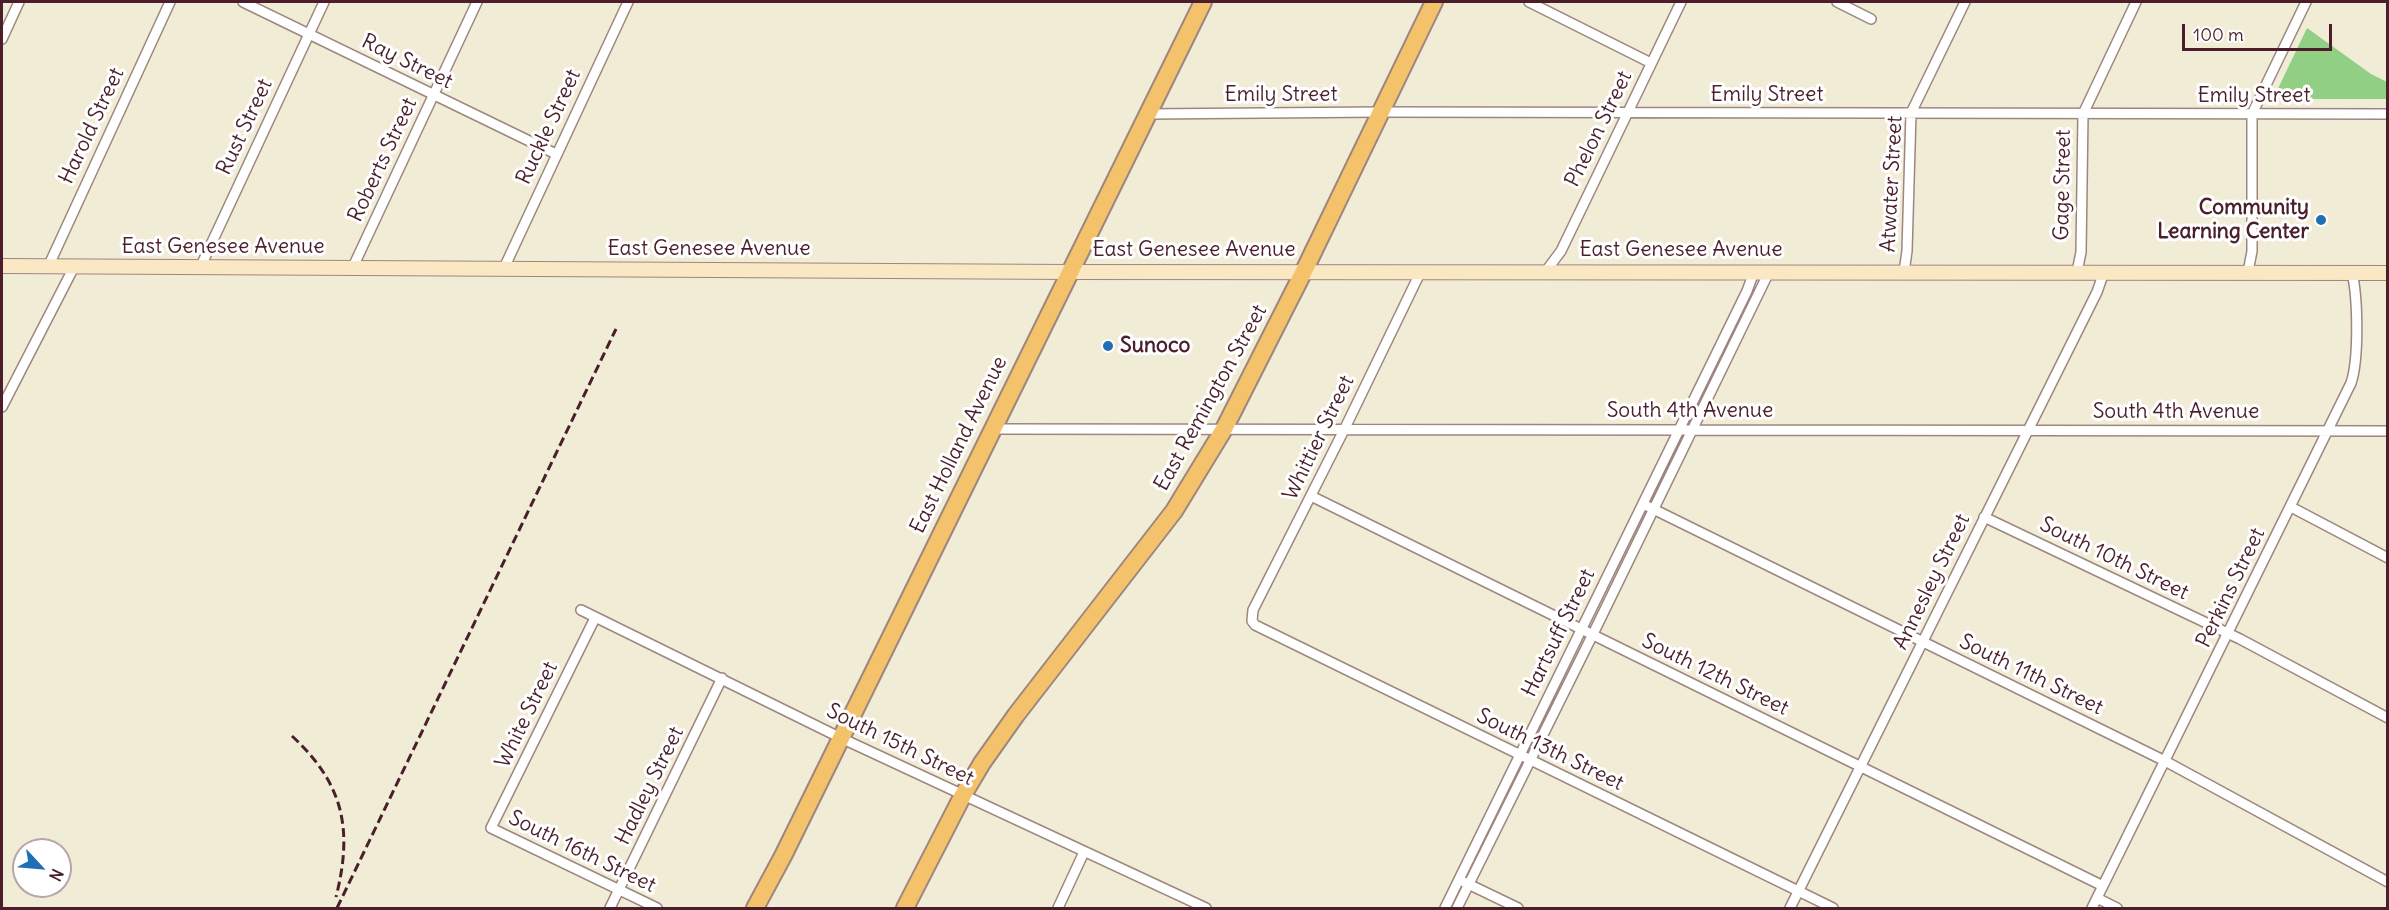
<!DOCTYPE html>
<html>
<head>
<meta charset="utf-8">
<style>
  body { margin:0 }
  #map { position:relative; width:2389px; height:910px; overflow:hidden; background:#f1ecd5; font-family:Delius,sans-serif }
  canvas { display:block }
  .frame { position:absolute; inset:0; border:3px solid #4a1f2b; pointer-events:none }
  .north { position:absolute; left:12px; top:838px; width:60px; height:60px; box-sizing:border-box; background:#fff; border:2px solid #b7a5aa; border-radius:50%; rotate:116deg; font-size:16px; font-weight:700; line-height:24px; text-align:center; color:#4a1f2b }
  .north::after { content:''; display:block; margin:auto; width:21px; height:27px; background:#1f6fb2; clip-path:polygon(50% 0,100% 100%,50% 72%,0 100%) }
  .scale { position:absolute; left:2182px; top:24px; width:150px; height:27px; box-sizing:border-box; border:3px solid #4a1f2b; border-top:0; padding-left:8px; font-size:18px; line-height:21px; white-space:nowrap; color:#4a1f2b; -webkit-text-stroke:4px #fff; paint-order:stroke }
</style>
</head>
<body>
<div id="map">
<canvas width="2389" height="910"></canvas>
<div class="frame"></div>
<div class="north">N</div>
<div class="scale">100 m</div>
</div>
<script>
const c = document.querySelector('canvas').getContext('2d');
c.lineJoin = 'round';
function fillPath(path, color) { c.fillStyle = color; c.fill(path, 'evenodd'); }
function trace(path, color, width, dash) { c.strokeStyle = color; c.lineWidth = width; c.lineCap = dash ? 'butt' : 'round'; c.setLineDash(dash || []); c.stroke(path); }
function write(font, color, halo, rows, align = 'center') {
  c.font = font + ' Delius,sans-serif'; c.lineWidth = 6; c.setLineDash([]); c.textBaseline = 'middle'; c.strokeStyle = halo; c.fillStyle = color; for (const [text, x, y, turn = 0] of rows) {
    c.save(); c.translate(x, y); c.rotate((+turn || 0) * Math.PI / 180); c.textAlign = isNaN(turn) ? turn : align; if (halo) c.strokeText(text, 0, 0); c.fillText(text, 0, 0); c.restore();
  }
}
fillPath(new Path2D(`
  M2307 28 2371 74 2387 82V99H2273Z`), '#91cf85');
const street = new Path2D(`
  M243 2 556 154
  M1529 2 1651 63
  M1837 2 1871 19
  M2 39 19 2
  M1147 114 1379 112 2388 114
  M48 267 170 2
  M200 268 324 2
  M504 268 628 2
  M352 269 477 2
  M1421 271 1345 428 1253 610 1252 621 1255 625 1833 908
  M1546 271 1561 251 1681 2
  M1904 272 1907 251 1911 113 1965 2
  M2077 272 2081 252 2083 114 2136 2
  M2248 272 2252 251V114L2306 2
  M2 407 74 267
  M992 429 2388 431
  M1311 496 2103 886
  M1643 504 2165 761 2388 882
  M2291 507 2388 558
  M1984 517 2240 639 2388 718
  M581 610 841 738 1206 908
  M595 618 491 828 657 908
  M1464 882 1518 908
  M2097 898 2117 908
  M610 908 722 678
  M1058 908 1084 852
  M1445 908 1747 291 1754 272
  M1457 908 1593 634 1769 272
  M1790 908 2097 292 2104 272
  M2092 908 2351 383C2359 359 2358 298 2352 273`);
const secondary = new Path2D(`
  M2 266 1070 272 2388 273`);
const highway = new Path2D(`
  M755 908 783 856 1203 2
  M905 908 963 795 982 763 1016 715 1174 511 1224 429 1304 271 1434 2`);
trace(street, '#9e8680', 12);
trace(secondary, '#9e8680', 16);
trace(highway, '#9e8680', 20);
trace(street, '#fff', 9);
trace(secondary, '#fae7c3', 14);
trace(highway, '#f3c26a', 16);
trace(new Path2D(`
  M292 736C344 784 353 830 336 897
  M337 908 616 329`), '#4a1f2b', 3, [9, 4.5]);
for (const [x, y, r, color] of [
  [2321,220,6,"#1f6fb2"],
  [1108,346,6,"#1f6fb2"]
]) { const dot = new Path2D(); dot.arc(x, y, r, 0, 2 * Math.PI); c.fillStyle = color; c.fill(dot); trace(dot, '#fff', 2); }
write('21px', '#4a1f2b', '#fff', [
  ["Ray Street",407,62,26],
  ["Emily Street",1281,95],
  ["Emily Street",1767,95],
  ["Emily Street",2254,96],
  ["Harold Street",92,126,-65],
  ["Rust Street",245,127,-65],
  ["Ruckle Street",549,127,-65],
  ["Phelon Street",1599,129,-64],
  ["Roberts Street",383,160,-65],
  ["Atwater Street",1892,184,-87],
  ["Gage Street",2063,185,-89],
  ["East Genesee Avenue",223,247],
  ["East Genesee Avenue",709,249],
  ["East Genesee Avenue",1194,250],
  ["East Genesee Avenue",1681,250],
  ["East Remington Street",1211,398,-61],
  ["South 4th Avenue",1690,411],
  ["South 4th Avenue",2176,412],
  ["Whittier Street",1319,438,-64],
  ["East Holland Avenue",959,445,-64],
  ["South 10th Street",2114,559,26],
  ["Annesley Street",1932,582,-64],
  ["Perkins Street",2231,588,-64],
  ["Hartsuff Street",1559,633,-64],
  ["South 12th Street",1715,675,26],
  ["South 11th Street",2031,675,26],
  ["White Street",527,715,-64],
  ["South 15th Street",900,745,26],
  ["South 13th Street",1550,750,26],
  ["Hadley Street",650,786,-64],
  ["South 16th Street",582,852,26]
]);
write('bold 21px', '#4a1f2b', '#fff', [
  ["Community",2309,208],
  ["Learning Center",2309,232],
  ["Sunoco",1120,346,"left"]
], 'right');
</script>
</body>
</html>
